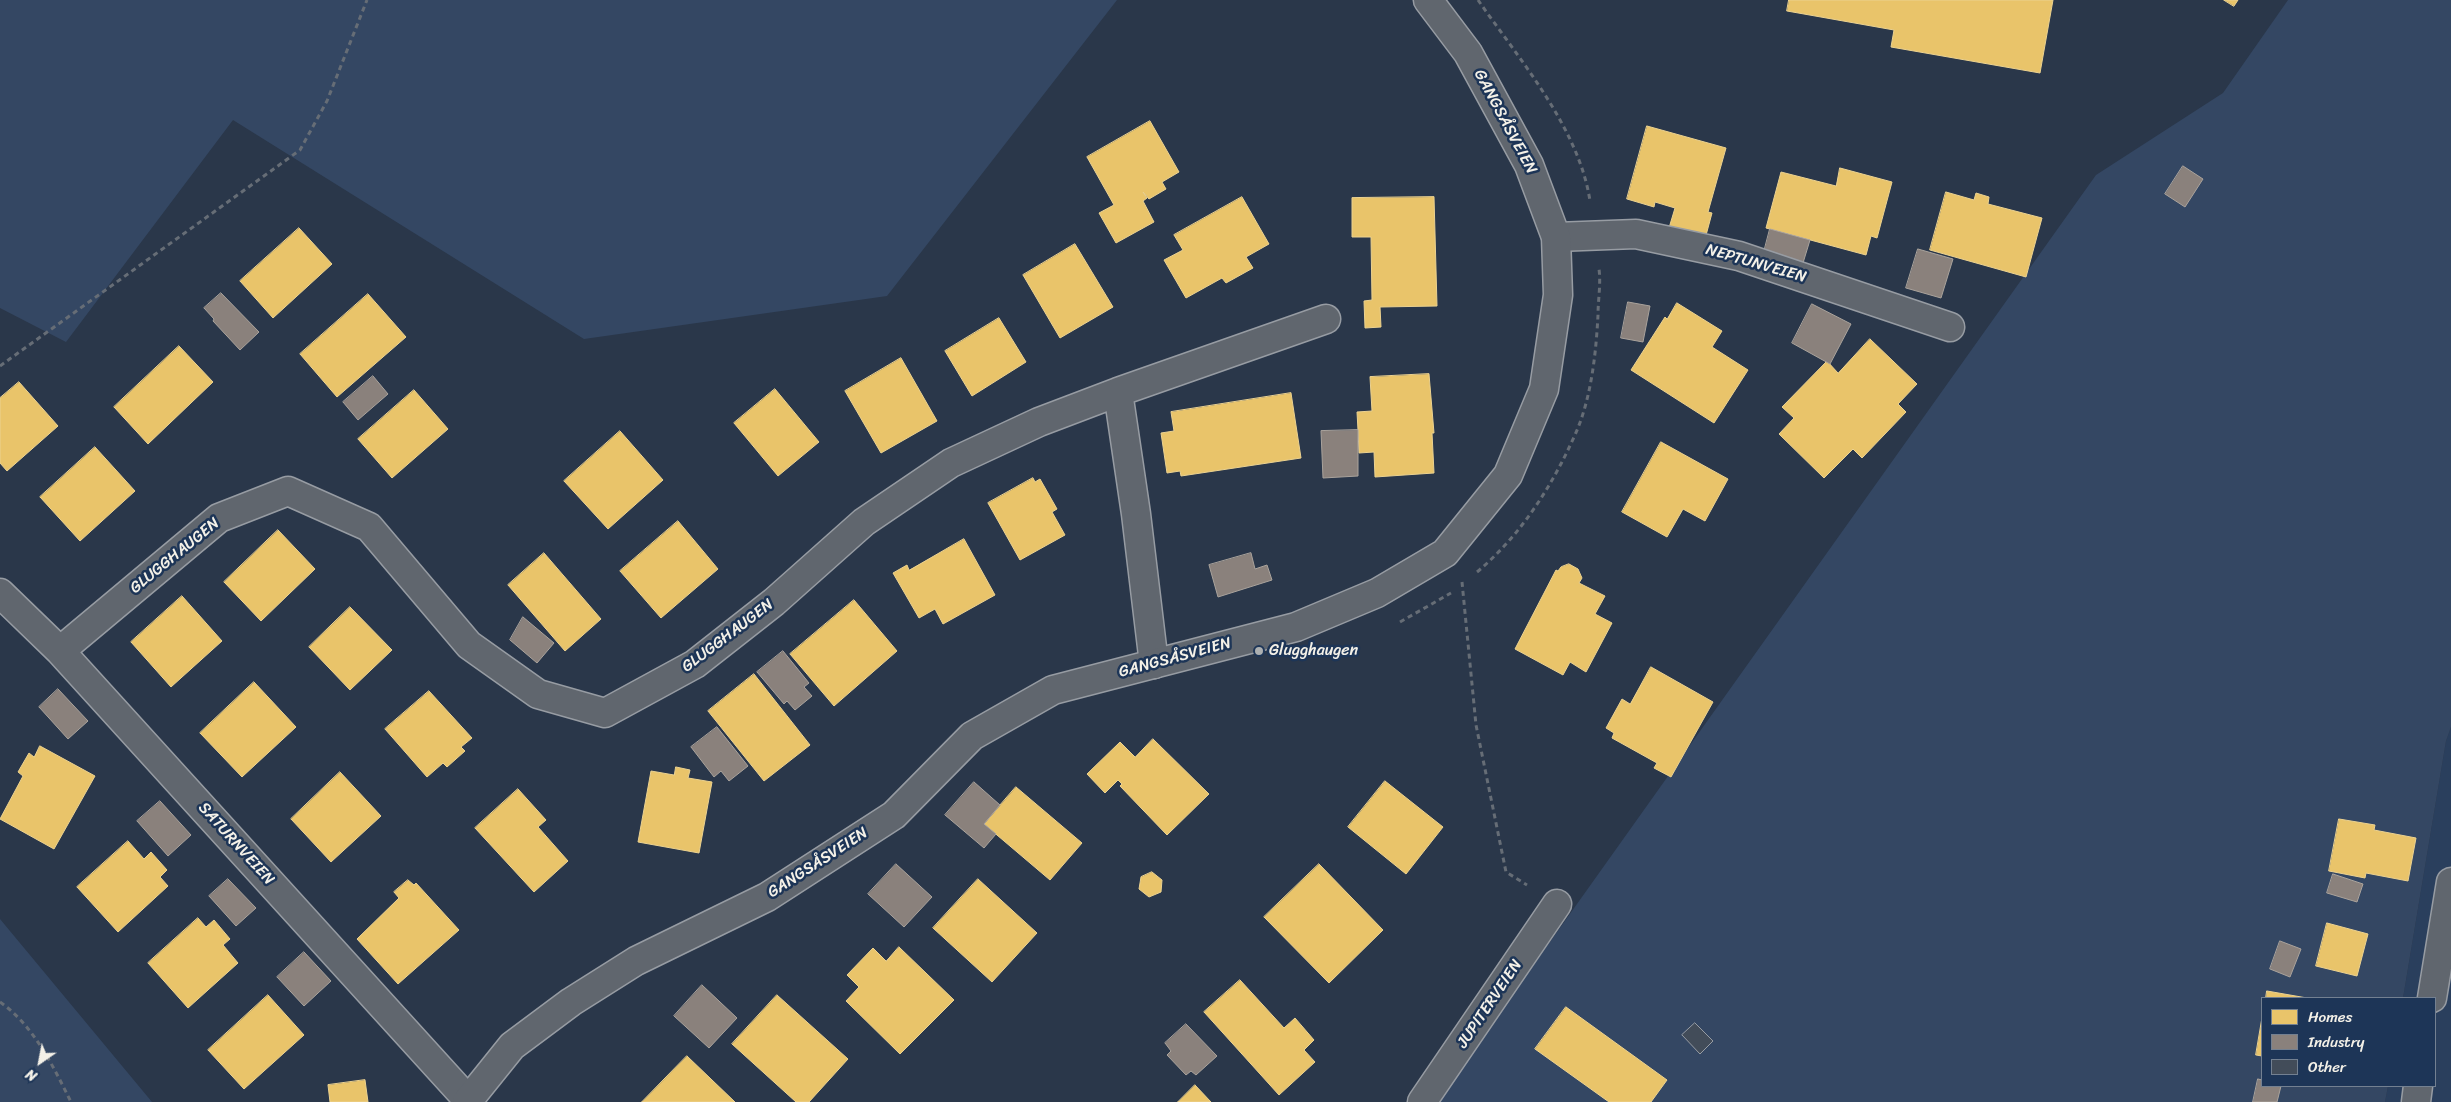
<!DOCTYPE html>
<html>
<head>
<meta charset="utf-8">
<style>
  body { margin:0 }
  #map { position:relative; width:2451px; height:1102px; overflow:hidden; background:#2a374a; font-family:Sriracha,sans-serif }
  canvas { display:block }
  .legend { position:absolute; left:2261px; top:997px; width:175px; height:90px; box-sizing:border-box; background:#1d3557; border:1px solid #738091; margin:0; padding:6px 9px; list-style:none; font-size:15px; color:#f4f1e8 }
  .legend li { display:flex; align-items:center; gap:10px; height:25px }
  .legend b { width:25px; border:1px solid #738091 }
  .north { position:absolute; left:15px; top:1037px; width:50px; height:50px; -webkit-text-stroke:4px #1d3557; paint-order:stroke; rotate:213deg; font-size:14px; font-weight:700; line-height:20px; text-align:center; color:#f4f1e8 }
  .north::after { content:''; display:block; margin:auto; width:18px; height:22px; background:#f4f1e8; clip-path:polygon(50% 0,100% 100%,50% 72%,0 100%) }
</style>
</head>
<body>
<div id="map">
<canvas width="2451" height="1102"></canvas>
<ul class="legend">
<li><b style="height:14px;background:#e9c46a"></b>Homes</li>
<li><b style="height:14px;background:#8a817c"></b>Industry</li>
<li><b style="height:14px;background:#424c59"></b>Other</li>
</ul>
<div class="north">N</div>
</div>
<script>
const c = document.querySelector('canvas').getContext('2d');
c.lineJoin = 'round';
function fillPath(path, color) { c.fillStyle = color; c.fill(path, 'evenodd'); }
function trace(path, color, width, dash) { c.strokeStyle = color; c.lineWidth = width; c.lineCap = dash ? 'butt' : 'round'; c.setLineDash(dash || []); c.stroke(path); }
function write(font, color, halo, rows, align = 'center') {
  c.font = font + ' Sriracha,sans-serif'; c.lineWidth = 5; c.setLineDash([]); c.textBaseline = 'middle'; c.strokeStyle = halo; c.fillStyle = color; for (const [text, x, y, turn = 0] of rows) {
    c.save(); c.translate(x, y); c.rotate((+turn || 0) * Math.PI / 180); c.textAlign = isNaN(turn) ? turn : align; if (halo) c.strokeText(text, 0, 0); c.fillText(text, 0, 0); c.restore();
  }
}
fillPath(new Path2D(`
  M2451 727V1102H2385L2388 1086H2435V998H2403L2446 741Z`), '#2a3f5d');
fillPath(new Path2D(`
  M0 0H1117L887 296 584 339 233 120 66 342 0 308Z
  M2288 0H2451V727L2446 741 2403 998H2262V1086H2388L2385 1102H1436L2096 175 2223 93Z
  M0 919 152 1102H0Z`), '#344763');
const homes = new Path2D(`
  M1789 0H2053L2040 73 1891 47 1894 30 1787 11Z
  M2224 0H2238L2234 6Z
  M1150 121 1179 172 1162 182 1166 189 1149 199 1143 192 1147 198 1143 201 1154 222 1116 243 1099 213 1114 205 1087 157Z
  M1647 126 1726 148 1708 212 1712 213 1705 239 1669 228 1675 208 1655 202 1654 207 1627 199Z
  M1840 168 1892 182 1877 238 1871 236 1866 255 1766 228 1781 172 1836 186Z
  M1946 192 1974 200 1976 193 1989 197 1988 204 2042 218 2026 277 1930 250Z
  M1242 197 1269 244 1246 257 1253 268 1226 283 1222 278 1186 298 1164 260 1183 250 1174 235Z
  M1434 197 1437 306 1380 307 1381 327 1365 328 1364 301 1372 300 1371 237H1352V198Z
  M299 228 332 264 273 318 240 281Z
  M1075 244 1113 307 1060 338 1023 275Z
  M368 294 406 337 337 397 300 354Z
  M1677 303 1722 331 1712 347 1748 370 1714 423 1631 370 1665 317 1667 319Z
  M999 318 1026 362 972 396 945 351Z
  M1870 339 1917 384 1898 404 1906 412 1862 458 1853 449 1824 478 1779 434 1794 418 1782 407 1827 361 1838 373Z
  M179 346 213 382 148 444 114 407Z
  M901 358 937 421 881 453 845 391Z
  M1429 374 1434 433H1432L1434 473 1375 477 1374 452 1359 453 1358 430 1357 412 1372 411 1370 377Z
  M19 382 58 426 7 471 0 463V398Z
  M775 389 819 442 778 476 734 423Z
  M414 390 448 429 392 478 358 439Z
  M1291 393 1301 458 1181 476 1180 471 1167 473 1161 433 1174 431 1171 412Z
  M620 431 663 480 608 529 564 481Z
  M1661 442 1728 479 1705 521 1683 509 1667 537 1622 512Z
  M95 447 135 491 80 541 40 497Z
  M1033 478 1035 482 1040 479 1057 509 1052 512 1065 535 1020 560 988 503Z
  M678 521 718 569 661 618 620 571Z
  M278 530 315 569 261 621 224 582Z
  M964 539 995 595 943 624 935 609 919 618 893 573 907 565 909 570Z
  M544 553 601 619 565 651 508 585Z
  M1569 564 1578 569 1582 578 1579 583 1605 596 1595 614 1612 623 1586 672 1570 662 1563 675 1515 649 1556 570 1558 571 1561 567Z
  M182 596 222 641 171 687 131 642Z
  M854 600 897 651 834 706 790 654Z
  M350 607 392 650 350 690 309 647Z
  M1651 667 1713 702 1671 777 1654 768 1657 763 1612 738 1614 733 1606 728 1622 699 1630 704Z
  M754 674 810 745 764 781 708 711Z
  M254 682 296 727 242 777 200 733Z
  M429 691 472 738 461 747 465 751 447 767 443 763 427 777 385 729Z
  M1153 739 1209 794 1167 835 1120 786 1122 784 1118 780 1105 793 1087 774 1120 742 1135 757Z
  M40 746 95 776 54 849 0 819 23 776 18 772 29 753 34 757Z
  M676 767 690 770 688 778 712 782 699 853 638 842 651 771 674 775Z
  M340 772 381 816 331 862 291 819Z
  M1385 781 1443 827 1406 874 1348 827Z
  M1016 787 1082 843 1050 880 984 824Z
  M518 789 546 820 538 827 568 861 534 892 475 828Z
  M2339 819 2375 825 2374 830 2416 838 2408 881 2366 873 2365 878 2329 871Z
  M128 841 144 859 151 852 167 870 160 877 168 886 118 932 77 887Z
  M1319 864 1383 930 1329 983 1264 917Z
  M1152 872 1162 880 1161 892 1149 897 1139 889 1141 877Z
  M978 879 1037 933 992 982 933 928Z
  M408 880 414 885 416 883 459 930 398 984 357 939 399 898 394 892Z
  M198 918 206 927 214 920 230 939 223 945 238 963 188 1008 148 963Z
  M2327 923 2368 934 2357 976 2316 966Z
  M899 947 954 1000 900 1054 846 1001 859 987 847 975 873 948 886 961Z
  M1240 980 1284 1028 1295 1018 1314 1040 1304 1050 1315 1062 1279 1095 1204 1012Z
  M2267 991 2307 998H2266Z
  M268 995 304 1035 244 1089 208 1050Z
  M777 995 848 1059 809 1102H796L732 1044Z
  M1566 1007 1667 1080 1651 1102H1609L1535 1049Z
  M2262 1018V1056L2256 1055Z
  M687 1056 735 1102H642Z
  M365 1080 368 1102H330L328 1085Z
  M1195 1085 1211 1102H1178Z`);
fillPath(homes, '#e9c46a');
trace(homes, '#ecd290', 1);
const industry = new Path2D(`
  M2183 166 2203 179 2185 207 2165 194Z
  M1770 229 1810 240 1803 263 1764 252Z
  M1918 249 1953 259 1941 298 1906 288Z
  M221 293 259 332 240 350 213 321 214 319 204 308Z
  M1628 302 1650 306 1643 342 1621 338Z
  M1812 304 1851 324 1830 364 1792 343Z
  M373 376 388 394 358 420 343 402Z
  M1358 430V476L1323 478 1321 431Z
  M1251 553 1255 569 1267 565 1272 580 1218 597 1209 565Z
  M523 617 554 643 537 663 510 640Z
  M783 651 809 683 804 687 812 696 795 710 787 701 784 704 757 672Z
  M58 689 88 721 68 739 39 707Z
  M717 727 748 766 729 781 721 771 714 777 691 747Z
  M974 782 1000 805 984 824 996 834 984 848 945 815Z
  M160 801 191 835 168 856 137 821Z
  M896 864 932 897 904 927 868 894Z
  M2333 874 2363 884 2357 902 2327 893Z
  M228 879 256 908 236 926 209 896Z
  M2280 941 2301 949 2290 977 2270 969Z
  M304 952 331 981 304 1006 277 977Z
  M702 985 737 1018 709 1048 674 1016Z
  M1186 1024 1217 1056 1196 1075 1191 1071 1186 1075 1167 1055 1171 1051 1165 1043Z
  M2258 1079 2262 1080V1086H2281L2277 1102H2253Z`);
fillPath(industry, '#8a817c');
trace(industry, '#aaa39c', 1);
const building = new Path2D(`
  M1695 1023 1713 1041 1700 1054 1682 1035Z`);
fillPath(building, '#424c59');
trace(building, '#979ca3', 1);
const street = new Path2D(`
  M1556 237 1636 234 1739 256 1950 327
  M1118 392 1326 319
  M0 593 60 651 468 1100
  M60 651 219 518 288 491 369 527 469 645 538 694 605 713 695 664 774 602 864 522 951 463 1039 422 1118 392 1136 514 1154 664
  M1422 1102 1557 904`);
const secondary = new Path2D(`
  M2432 998 2451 882
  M467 1102 512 1046 571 1002 636 961 767 897 894 815 972 736 1053 690 1296 627 1377 593 1445 553 1508 475 1544 389 1558 295 1556 237 1529 165 1468 53 1428 0
  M2416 1102 2418 1086`);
trace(street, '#979ca3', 31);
trace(secondary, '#979ca3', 31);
trace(new Path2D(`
  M1478 0C1519 59 1579 128 1590 201
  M0 366 300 150 327 101 367 0
  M1477 572C1520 536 1551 488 1574 437 1591 401 1596 354 1598 315 1598 300 1601 284 1599 269
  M1462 582 1476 725 1506 872 1527 885
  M1400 622 1451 593
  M0 1002C34 1026 53 1066 71 1102`), '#666d76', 3, [5, 4]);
trace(street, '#60666e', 28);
trace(secondary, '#60666e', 28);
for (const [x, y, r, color] of [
  [1259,651,5,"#adb0b1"]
]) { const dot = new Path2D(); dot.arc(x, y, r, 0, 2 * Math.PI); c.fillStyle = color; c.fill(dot); trace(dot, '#1d3557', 2); }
write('16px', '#f4f1e8', '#1d3557', [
  ["GANGSÅSVEIEN",1505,122,62],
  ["NEPTUNVEIEN",1756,264,16],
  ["GLUGGHAUGEN",175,556,-39],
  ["GLUGGHAUGEN",728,636,-37],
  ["GANGSÅSVEIEN",1175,658,-15],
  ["SATURNVEIEN",236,844,48],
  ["GANGSÅSVEIEN",818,863,-33],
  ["JUPITERVEIEN",1490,1004,-56]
]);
write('16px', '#f4f1e8', '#1d3557', [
  ["Glugghaugen",1269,651]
], 'left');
</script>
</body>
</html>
